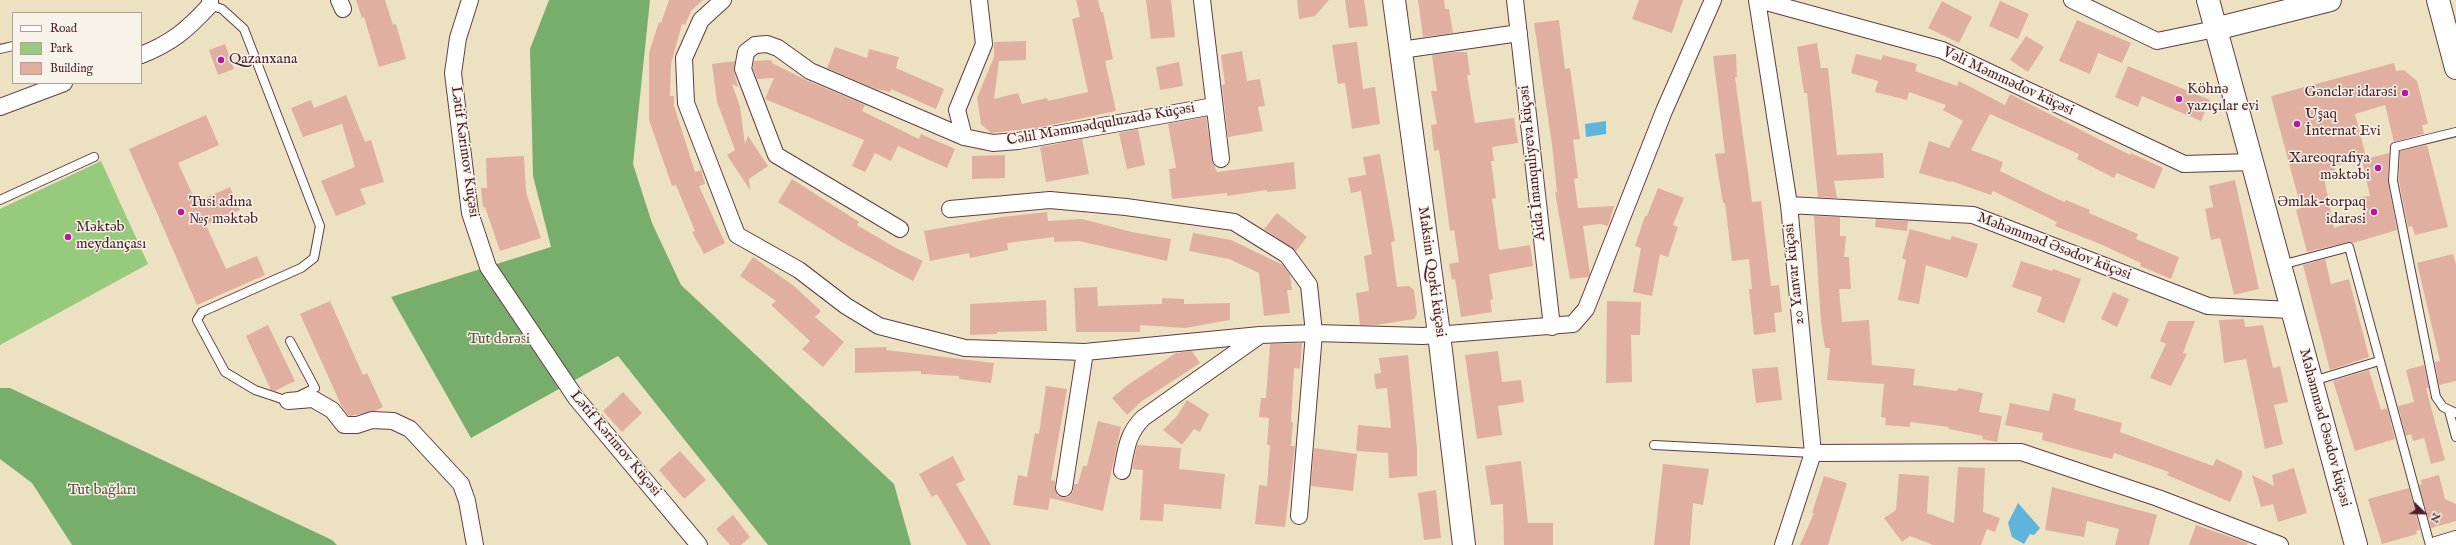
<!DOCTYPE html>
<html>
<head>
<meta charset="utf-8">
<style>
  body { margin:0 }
  #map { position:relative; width:2456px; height:545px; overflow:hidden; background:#ece2c2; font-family:"IM FELL English",serif }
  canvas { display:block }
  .legend { position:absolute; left:12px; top:12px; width:130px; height:72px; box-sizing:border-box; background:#f7f3e8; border:1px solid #b29e9c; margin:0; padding:5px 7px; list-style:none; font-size:12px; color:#4a1f2b }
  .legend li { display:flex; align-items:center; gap:8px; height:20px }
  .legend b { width:20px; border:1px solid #b29e9c }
  .north { position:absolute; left:2404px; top:493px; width:40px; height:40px; -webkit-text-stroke:3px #f7f3e8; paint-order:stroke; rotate:113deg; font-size:11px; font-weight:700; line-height:16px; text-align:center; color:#4a1f2b }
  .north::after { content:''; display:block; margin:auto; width:14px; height:18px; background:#4a1f2b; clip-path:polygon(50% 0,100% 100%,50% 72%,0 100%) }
</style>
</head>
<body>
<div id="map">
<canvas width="2456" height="545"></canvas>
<ul class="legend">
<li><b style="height:5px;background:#fff"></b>Road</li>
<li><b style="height:11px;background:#96ca7c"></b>Park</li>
<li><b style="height:11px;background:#e1afa0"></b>Building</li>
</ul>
<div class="north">N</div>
</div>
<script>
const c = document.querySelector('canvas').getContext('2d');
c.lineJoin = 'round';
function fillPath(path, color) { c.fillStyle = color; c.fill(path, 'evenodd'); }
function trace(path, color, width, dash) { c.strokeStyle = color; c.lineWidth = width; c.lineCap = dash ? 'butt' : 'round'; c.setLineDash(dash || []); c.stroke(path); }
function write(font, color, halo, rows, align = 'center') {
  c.font = font + ' "IM FELL English",serif'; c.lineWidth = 3; c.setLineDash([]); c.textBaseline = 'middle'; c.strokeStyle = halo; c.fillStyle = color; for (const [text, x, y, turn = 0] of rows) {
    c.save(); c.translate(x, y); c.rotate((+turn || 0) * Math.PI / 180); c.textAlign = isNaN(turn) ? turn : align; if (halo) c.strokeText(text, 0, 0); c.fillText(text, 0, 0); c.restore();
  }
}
fillPath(new Path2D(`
  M101 161 148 264 0 345V209Z`), '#96ca7c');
fillPath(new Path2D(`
  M549 0H650L633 164 652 223 681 285 894 484 911 545H768L618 356 471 438 391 297 551 247 533 176 530 49Z
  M0 388H10L332 540 337 545H72L32 483 0 459Z`), '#78ae6c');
fillPath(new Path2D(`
  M1606 121V134L1586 137 1585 124Z
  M2018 503 2040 528 2034 535 2030 534 2024 544 2012 537 2008 523Z`), '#5eb4db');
fillPath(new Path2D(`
  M356 0H385L393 25 396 24 406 59 379 67 364 17 362 18Z
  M669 0H703L691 11 685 25 682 24 671 64 670 96H674V106L695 172 701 170 705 184 699 186 725 243 704 254 692 232 695 231 676 185 672 186 649 120V53L659 22 661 23Z
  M1076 0H1098L1101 12H1103L1113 59 1105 61 1116 111 1036 128 991 133 981 124 977 98 994 57V42L1026 41V60L999 61 994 99 1018 93 1022 104 1047 98 1048 101 1088 92 1072 19 1080 17Z
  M1146 0H1171L1175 37 1151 39Z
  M1297 0H1329L1315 16 1299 19Z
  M1345 0H1364L1368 26 1349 28Z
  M1418 0H1444L1445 9H1449L1453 33 1423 37Z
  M1639 0H1683L1672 33 1632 19Z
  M1942 1 1972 17 1959 43 1928 28Z
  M2000 1 2029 14 2018 39 1989 26Z
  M1559 20 1565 69 1570 68 1580 139 1573 140 1578 178 1574 179 1578 208 1614 206 1608 226 1600 224 1583 226 1590 274 1589 277 1570 279 1555 192H1557L1552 145 1534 23Z
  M2077 20 2131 43 2122 63 2098 53 2090 74 2059 61Z
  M2026 36 2044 47 2028 72 2010 60Z
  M1357 42 1363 89 1375 87 1380 124 1352 129 1345 83 1338 84 1332 45Z
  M1817 43 1821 68H1828L1837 155 1883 153 1884 178 1834 181 1837 198 1818 197 1807 93H1804L1797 47Z
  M225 44 234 69 218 75 209 50Z
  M835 47 867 58 869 49 899 57 896 68 944 89 936 109 891 89 890 92 876 89 827 68Z
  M1242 51 1247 81 1260 79 1265 106 1258 107 1263 131 1228 137 1222 85 1225 84 1221 55Z
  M1456 52H1467L1470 75H1467L1475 123 1514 118 1518 143 1492 147 1494 161H1491L1496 198 1492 199 1499 250 1530 245 1533 266 1489 274 1493 299 1490 300 1492 312 1461 317 1455 279 1452 280 1449 264 1459 262 1454 230 1450 231 1439 150 1434 151 1431 125 1437 124 1431 91H1437L1432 55Z
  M1736 54 1737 77H1735L1752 202 1761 201 1771 286 1779 285 1782 312 1774 313 1776 332 1754 335 1749 289H1752L1749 259 1732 261 1725 203H1723L1715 154 1725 153 1713 56Z
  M1856 54 1881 60 1883 55 1917 64 1915 71 1957 86 1959 81 2005 105 2010 94 2130 155 2131 153 2163 168 2154 189 2117 173 2114 178 2077 159 2079 154 1990 114 1971 150 2003 162 2000 171 2064 202 2066 200 2090 210 2089 213 2138 234 2136 239 2179 257 2171 279 2140 266 2141 263 2100 244 2055 226 2057 222 1993 191 1991 195 1951 181V182L1919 173 1929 141 1949 148 1963 121 1943 110 1946 105 1909 92 1907 100 1875 92 1878 81 1851 73Z
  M772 60V63L806 80 865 105 862 111 919 139 921 134 955 149 947 168 898 146 891 161 875 153 865 172 852 166 864 140 765 99 774 78 757 79 753 68 754 61Z
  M735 61 734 72 738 87 732 84 740 107 745 144 748 136 768 166 749 179 750 190 727 155 735 150 717 102 712 64Z
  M1179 62 1183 86 1160 90 1156 67Z
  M2394 63 2396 71 2404 70 2417 81 2428 124 2422 125 2424 134 2394 142 2385 105 2355 114 2366 157 2334 166 2337 175 2324 178 2334 228 2364 218 2358 198 2370 196 2362 160 2389 153 2388 182 2397 230 2353 243 2348 242 2307 252 2296 210 2301 208 2271 96Z
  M2128 66 2210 100 2201 121 2142 96 2138 107 2115 97Z
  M346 95 365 142 371 140 384 182 360 189 366 204 336 216 321 181 355 167 342 124 303 137 291 108 311 100 314 108Z
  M206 115 219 145 178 163 196 202 230 187 240 210 206 225 226 269 257 256 265 275 197 305 129 149Z
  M1206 117 1212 160 1217 172 1294 162 1296 189 1267 192V190L1227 196V193L1172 199 1169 169 1176 168 1168 124Z
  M1138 129 1145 165 1127 169 1119 133Z
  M1082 139 1089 174 1046 182 1040 147Z
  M2427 145 2448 227 2415 235 2412 226 2408 227 2399 181 2400 151Z
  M1380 154 1395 241 1391 242 1397 287 1409 286 1414 290 1417 314 1414 319 1402 321 1376 325H1360L1356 293 1369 291 1364 256 1372 254 1361 191 1351 193 1348 178 1366 175 1363 157Z
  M1005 155V178L972 179V156Z
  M524 156 526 192 541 238 500 251 485 207H483L481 188H487L486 158Z
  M792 179 859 222 857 225 896 248 923 261 913 281 845 244 778 202Z
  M2235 180 2259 289 2234 295 2220 238 2211 240 2205 209 2213 207 2209 186Z
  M1658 188 1684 198 1673 225 1678 227 1668 257 1660 254 1652 296 1633 292 1641 248 1635 246 1645 216H1647Z
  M1047 212 1048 221 1082 219 1132 232 1171 239 1167 261 1079 241 1054 242V237L1007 243 1008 250 970 258 969 253 930 261 924 231 1002 217Z
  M1277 213 1307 237 1296 251 1264 229Z
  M1814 216 1840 217V236H1846L1844 257H1849L1851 289H1839L1842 322 1869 320 1872 365 1915 369 1913 385 1957 391 1958 388 1983 393 1979 412 2002 416 1997 442 1982 439 1983 436 1949 429V427L1910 422V427L1885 425 1886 418 1881 417 1884 384 1827 380 1830 348H1825L1821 322Z
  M1876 219 1908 221 1907 231 1875 227Z
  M1910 229 1950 240 1952 236 1978 244 1967 278 1926 265 1919 304 1898 300 1906 260 1902 258Z
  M1193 233 1231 240 1283 265 1290 275 1292 290H1287L1290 313 1264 316 1259 273 1229 259 1189 251Z
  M2342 254 2325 259 2331 284 2349 279 2369 357 2330 370 2303 265Z
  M2453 254 2456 264V381L2439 385 2435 362 2440 361 2417 263Z
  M753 257 794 286 821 311 815 317 844 342 823 367 802 349 810 341 771 305 776 301 740 276Z
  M2021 261 2052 271 2053 269 2081 279 2064 323 2037 312 2042 297 2012 287Z
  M1097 287 1098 306 1162 304V298L1184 299V304L1230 303V320L1185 328 1140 325V332H1076L1074 288Z
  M2113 292 2129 299 2117 327 2101 319Z
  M1046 300 1047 331 997 332V334L970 335V304Z
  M330 301 363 375 367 373 383 407 375 411 349 416 342 407 300 314Z
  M1607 301 1641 302 1640 335H1631L1632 382 1606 383Z
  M2244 319 2245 327 2263 325 2273 368 2280 366 2288 402 2274 405 2283 444 2265 449 2246 359 2224 363 2219 320Z
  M2168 321H2195L2183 353 2187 354 2171 386 2150 378 2166 344 2160 341Z
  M268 325 295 381 275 391 271 390 246 336Z
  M1302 343 1300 369 1294 368 1291 422H1293L1291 446H1295L1285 527 1255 524 1259 485 1267 486 1270 445H1267L1269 418 1259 417 1261 398H1266L1270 344Z
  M887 347 886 350 994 363 991 383 959 379V376L921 374V371L855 373V348Z
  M1192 351 1200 363 1142 401 1127 415 1112 398 1129 384 1176 353Z
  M1498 351 1502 382 1521 380 1524 402 1498 406 1502 435 1477 439 1465 355Z
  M1408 355 1417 449V476L1389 478 1388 453 1356 451 1358 425 1391 428 1387 388 1376 389 1374 374 1381 373 1379 358Z
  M2424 365 2429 388H2426L2445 460 2431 464 2424 438 2413 441 2411 434 2406 436 2398 406 2414 402 2406 370Z
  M1778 367 1782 400 1756 403 1752 369Z
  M2369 370 2381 410 2387 408 2395 439 2355 451 2333 381Z
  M1046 386 1067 389 1051 480 1055 481V491L1058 496 1068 497 1072 494 1074 484H1078L1083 466H1087L1098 421 1121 427 1103 511 1050 498 1048 510 1013 505 1018 475 1027 477 1035 433 1039 434Z
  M623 392 642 413 622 432 603 411Z
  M2053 393 2076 399 2074 410 2122 423 2120 432 2213 466 2216 459 2242 471V476L2230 502 2167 475 2169 472 2114 453 2112 459 2042 440 2043 433 2005 425 2010 403 2049 411Z
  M1187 400 1209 414 1200 432 1194 429 1182 445 1163 430 1177 416Z
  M1137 445 1181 448 1179 469 1225 474 1221 509 1164 504 1163 521 1140 520 1143 470 1132 469Z
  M1314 448 1357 454 1353 491 1311 486Z
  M680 451 706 480 684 499 659 470Z
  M953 456 965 480 956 484 991 545H967L937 494 932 497 919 474Z
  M1521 461 1528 523H1553V545H1504L1503 504 1491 505 1485 466Z
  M1663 464 1709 469 1703 505 1693 503 1690 545H1654Z
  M1958 467 1985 468 1983 512 2000 518 1995 532 1987 529 1981 545H1933L1910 536 1902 542 1884 518 1896 510 1899 474 1929 476 1927 513 1954 523Z
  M2294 468 2307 513 2278 522 2273 504 2261 507 2252 475 2274 486 2272 475Z
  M2439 475 2445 499 2456 504V521L2431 528 2419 485 2422 484 2421 480Z
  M1824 476 1847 483 1828 545H1800L1814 513H1812Z
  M2052 487 2157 515 2149 545H2115L2119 529 2087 521 2084 537 2045 530Z
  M2409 488 2420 530 2416 531 2417 534 2382 544 2368 499Z
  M1436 490 1441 538 1424 540 1418 493Z
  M733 515 750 537 741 545H730L716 529Z
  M2196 525 2248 543 2247 545H2189Z`), '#e1afa0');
const lane = new Path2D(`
  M210 5 222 9 244 29 320 226 314 258 301 268 202 312 197 320 225 372 255 390 288 401 315 388 290 341
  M0 49 13 46
  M2456 132 2395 147 2393 181 2436 397 2443 407 2456 413
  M0 200 94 157
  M2281 265 2349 247 2430 545
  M2313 381 2379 361
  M2449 411 2456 437
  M1654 445 1813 453`);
const street = new Path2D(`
  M339 0 343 9
  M470 0 458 38 453 73 470 213 488 267 576 398 699 545
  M723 0 701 20 684 58 686 103 737 235 799 270 846 306 879 326 965 348 1085 352 1260 335 1314 333 1423 336 1573 324 1586 309 1664 111 1713 0
  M1202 0 1221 159
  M1515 0 1552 327
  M1757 0 1789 205 1813 453 1783 545
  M1759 0 1942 50 2184 164 2253 162
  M2072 0 2157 41 2215 29
  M1401 50 1519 33
  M141 55C172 43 188 29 210 5V0
  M0 107 64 83
  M964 137 957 110 984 44 979 0
  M1789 205 1973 215 2208 306 2291 310
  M950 209 1050 200 1126 207 1234 222 1287 255 1309 285 1314 333 1299 516
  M900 229 776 155 743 69 746 52 755 45 767 44 778 48 810 71 964 137 993 143 1018 141 1214 106
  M288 401 313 399 332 410 344 425H357L372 420 393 421 410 429 461 484 467 501 475 545
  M1813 453 2021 452 2158 498 2280 545
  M1122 471C1126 450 1127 434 1143 418L1259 336
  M1064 488 1085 352
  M2436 545 2456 539`);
const secondary = new Path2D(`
  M1394 0 1439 334 1464 545
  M2208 0 2356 545
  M2215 29 2330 0`);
const primary = new Path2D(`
  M2438 0 2456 68`);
trace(lane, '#623c42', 10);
trace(street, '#623c42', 18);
trace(secondary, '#623c42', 24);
trace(primary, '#623c42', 24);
trace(lane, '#fff', 8);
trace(street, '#fff', 16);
trace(secondary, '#fff', 22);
trace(primary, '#fff', 22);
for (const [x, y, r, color] of [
  [221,60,4,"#b5179e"],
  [2405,93,4,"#b5179e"],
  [2179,99,4,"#b5179e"],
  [2297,124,4,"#b5179e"],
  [2378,168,4,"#b5179e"],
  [181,212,4,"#b5179e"],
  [2374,212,4,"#b5179e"],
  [68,237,4,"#b5179e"]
]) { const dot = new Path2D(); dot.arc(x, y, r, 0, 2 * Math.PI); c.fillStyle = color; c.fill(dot); trace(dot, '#f7f3e8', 1.5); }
write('15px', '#4a1f2b', '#f7f3e8', [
  ["Qazanxana",229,60],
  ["Köhnə",2187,90],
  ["yazıçılar evi",2187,107],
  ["Gənclər idarəsi",2397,93,"right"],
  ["Uşaq",2305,115],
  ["İnternat Evi",2305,132],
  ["Xareoqrafiya",2370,159,"right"],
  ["məktəbi",2370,176,"right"],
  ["Tusi adına",189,203],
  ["№5 məktəb",189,220],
  ["Əmlak-torpaq",2366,203,"right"],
  ["idarəsi",2366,220,"right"],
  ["Məktəb",76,228],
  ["meydançası",76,245]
], 'left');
write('15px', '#4a1f2b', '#f7f3e8', [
  ["Vəli Məmmədov küçəsi",2008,82,25],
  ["Cəlil Məmmədquluzadə Küçəsi",1101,125,-10],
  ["Lətif Kərimov Küçəsi",464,152,82],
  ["Aida İmanquliyeva küçəsi",1533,163,-96],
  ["Məhəmməd Əsədov küçəsi",2054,247,21],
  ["Maksim Qorki küçəsi",1431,272,82],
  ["20 Yanvar küçəsi",1795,274,-96],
  ["Məhəmməd Əsədov küçəsi",2324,428,75],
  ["Lətif Kərimov Küçəsi",615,444,50]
]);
write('15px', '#615243', '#f7f3e8', [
  ["Tut dərəsi",499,340],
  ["Tut bağları",102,491]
]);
</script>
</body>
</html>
